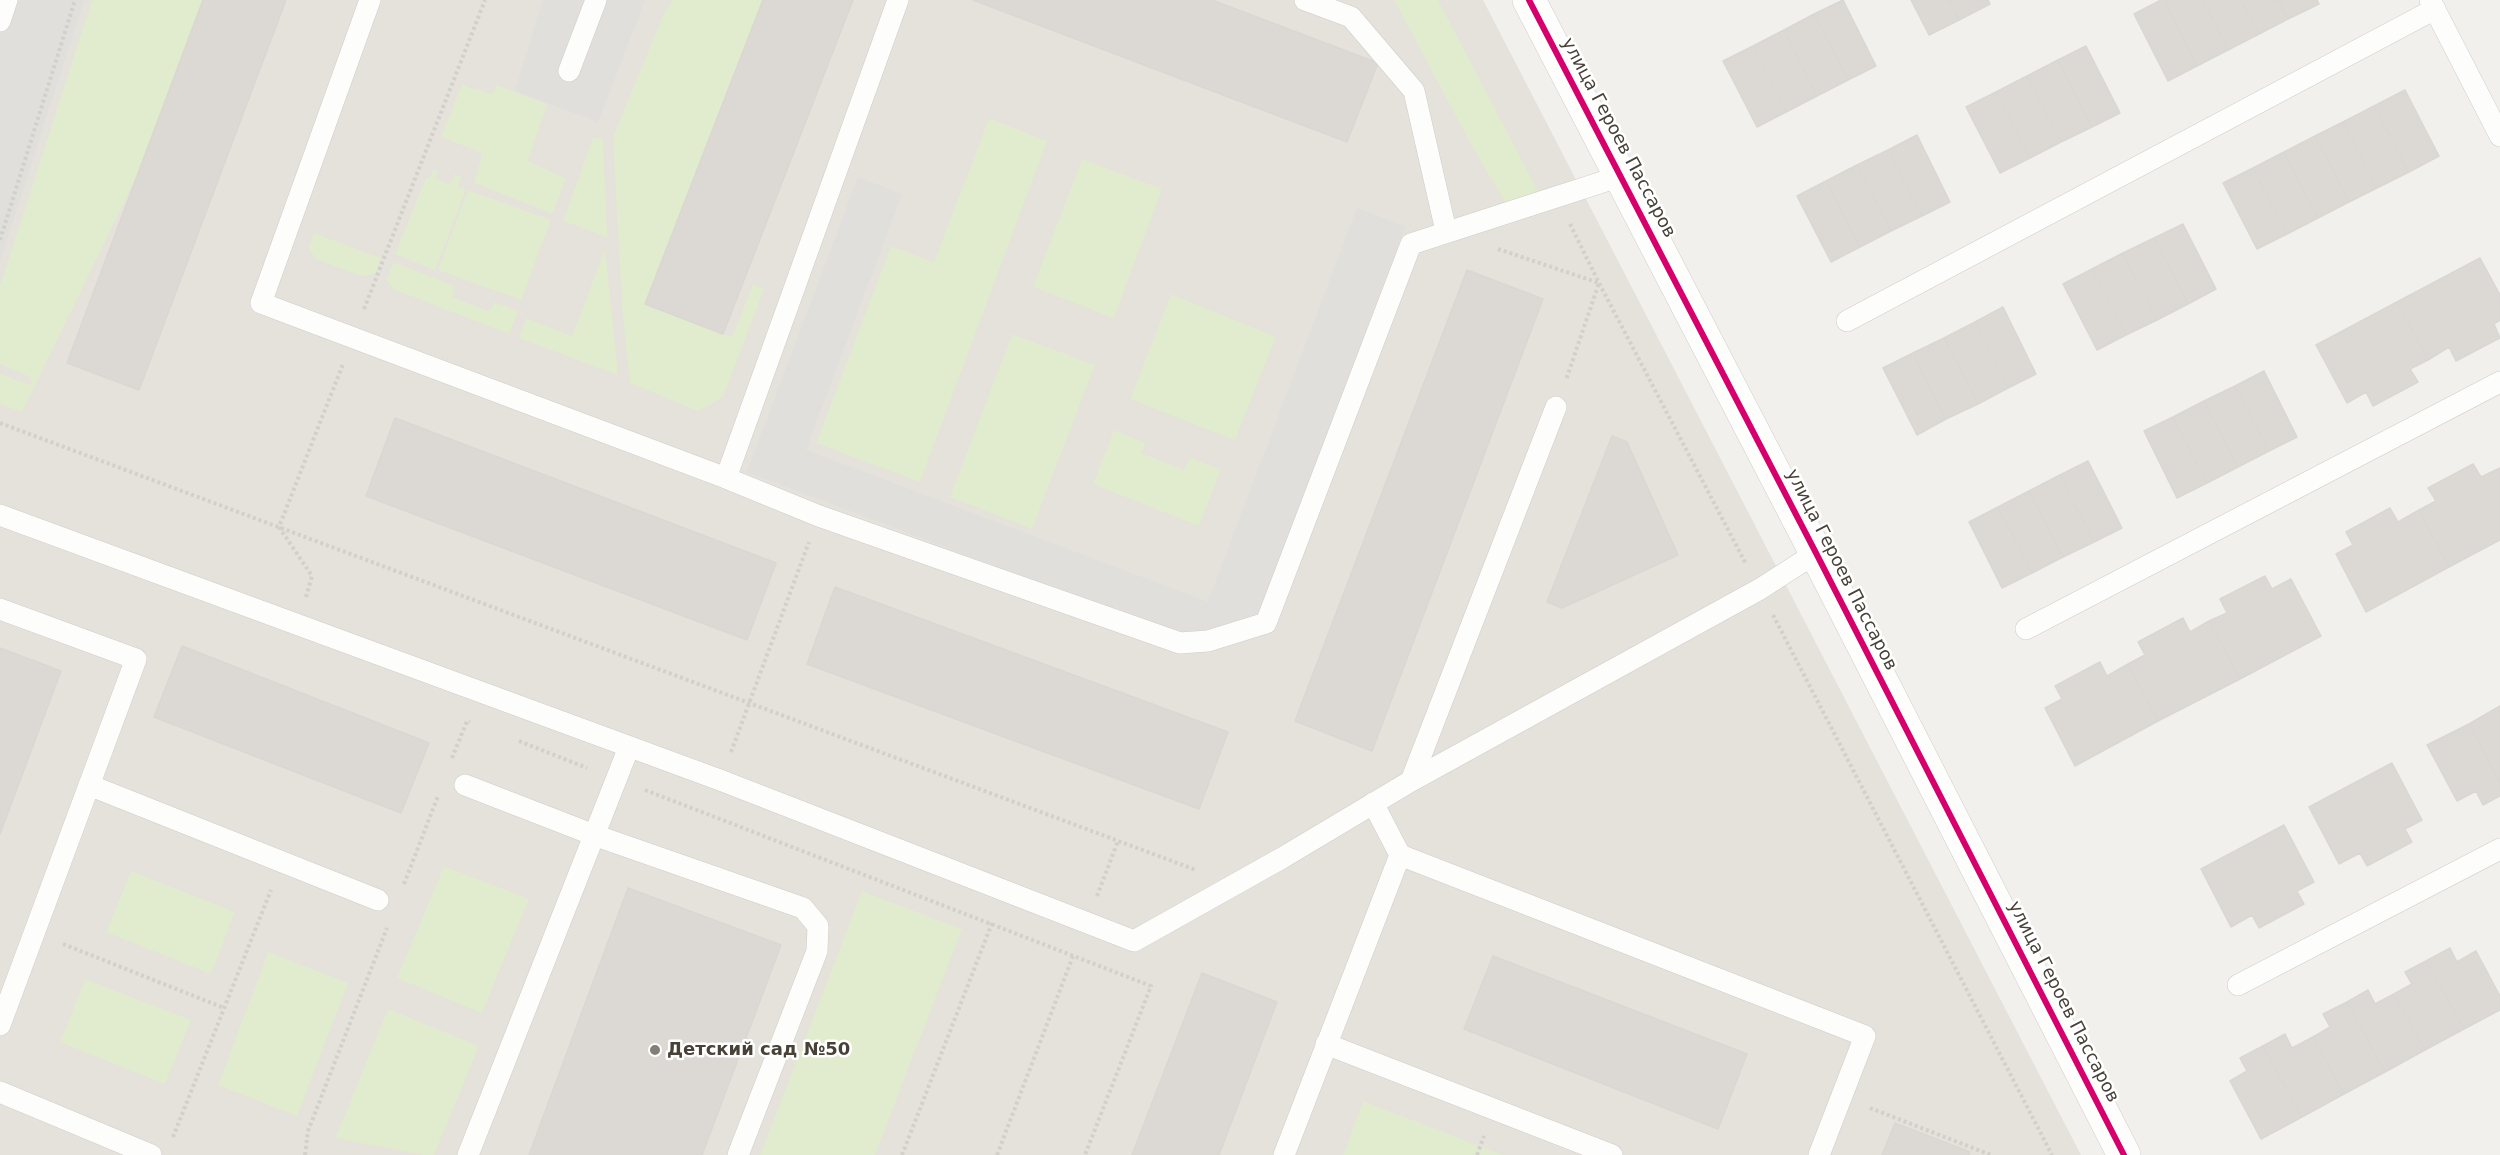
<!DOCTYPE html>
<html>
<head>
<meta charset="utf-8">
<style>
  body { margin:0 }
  canvas { display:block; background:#f2f0ed }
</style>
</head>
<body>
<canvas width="2500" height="1155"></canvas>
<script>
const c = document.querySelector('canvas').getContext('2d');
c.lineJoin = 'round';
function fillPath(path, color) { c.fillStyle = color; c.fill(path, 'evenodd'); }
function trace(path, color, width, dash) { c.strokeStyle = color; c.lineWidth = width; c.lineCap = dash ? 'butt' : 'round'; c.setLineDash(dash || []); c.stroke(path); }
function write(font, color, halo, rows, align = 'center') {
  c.font = font + ' "DejaVu Sans",sans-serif'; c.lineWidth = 5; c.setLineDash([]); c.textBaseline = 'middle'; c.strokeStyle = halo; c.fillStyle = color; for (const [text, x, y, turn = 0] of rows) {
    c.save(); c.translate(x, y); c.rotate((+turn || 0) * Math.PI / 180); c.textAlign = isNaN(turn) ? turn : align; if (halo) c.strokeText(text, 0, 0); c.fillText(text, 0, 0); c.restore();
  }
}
fillPath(new Path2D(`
  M0 0H1483L2081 1155H0Z`), '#e5e1db');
fillPath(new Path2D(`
  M92 0H203L137 176 22 412 0 404V374L32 385 30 377 0 364V286Z
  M673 0H763L646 304 732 337 753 284 764 289 723 397 698 411 630 383 622 308 613 137 665 10Z
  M1394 0H1438L1538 191 1505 202 1469 141Z
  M462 84 474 90 475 88 492 94 497 85 547 104 528 161 566 178 553 214 474 183 482 153 441 137Z
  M989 118 1047 141 920 482 816 443 891 246 934 262Z
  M593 137 603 139 607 237 563 221Z
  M1082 159 1162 189 1114 318 1033 287Z
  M433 170 438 172 435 178 450 184 454 174 462 177 458 187 466 190 435 270 395 254 426 177 430 178Z
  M468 190 551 220 521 300 438 270Z
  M314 233 381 258 375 274 361 276 316 259 311 252 309 246Z
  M605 249 618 375 519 338 526 318 572 336Z
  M394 262 455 286 452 297 489 311 494 302 518 311 509 334 393 289 386 280Z
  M1171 294 1276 337 1235 440 1130 399Z
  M1012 334 1095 365 1032 529 950 497Z
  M1114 430 1145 443 1141 453 1184 470 1190 457 1221 470 1199 526 1093 484Z
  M444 866 529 899 482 1013 397 978Z
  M131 871 235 912 211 974 106 932Z
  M862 891 962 929 875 1155H760Z
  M268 952 348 983 297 1116 218 1085Z
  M85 979 191 1020 165 1084 60 1042Z
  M388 1009 479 1046 434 1155H423L335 1138Z
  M1363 1101 1503 1155H1343Z`), '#e1ebce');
fillPath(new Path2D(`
  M0 0H84L0 261Z
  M543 0H645L598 122 515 91Z
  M858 177 902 194 806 450 1208 602 1357 208 1405 226 1258 616 1181 636 747 472Z`), '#e1dfdc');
const building = new Path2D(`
  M203 0H286L139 390 67 363Z
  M763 0H853L723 334 645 304Z
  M973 0H1212L1378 63 1347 142Z
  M1843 0 1876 66 1848 80 1814 14Z
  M1911 0H1949L1959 20 1929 35Z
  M1949 0H1988L1990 4 1959 20Z
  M2161 0H2164L2197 66 2168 81 2134 14Z
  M2164 0H2203L2228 50 2197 66Z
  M2203 0H2241L2259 34 2228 50Z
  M2241 0H2278L2288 19 2259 34Z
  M2278 0H2317L2319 4 2288 19Z
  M1814 14 1848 80 1817 96 1784 30Z
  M1784 30 1817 96 1786 112 1753 46Z
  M1753 46 1786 112 1757 127 1723 61Z
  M2086 46 2120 113 2092 127 2058 60Z
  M2058 60 2092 127 2061 142 2027 76Z
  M2027 76 2061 142 2030 158 1996 92Z
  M2405 90 2439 156 2409 172 2374 106Z
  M1996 92 2030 158 2000 173 1966 107Z
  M2374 106 2409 172 2377 188 2343 122Z
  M2343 122 2377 188 2349 202 2315 136Z
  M1917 135 1950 202 1922 216 1888 150Z
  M2315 136 2349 202 2318 218 2284 152Z
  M1888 150 1922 216 1891 231 1857 165Z
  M2284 152 2318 218 2287 234 2253 168Z
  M1857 165 1891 231 1860 247 1826 181Z
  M2253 168 2287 234 2257 249 2223 183Z
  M1826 181 1860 247 1831 262 1797 196Z
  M2183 224 2216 289 2188 304 2154 238Z
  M2154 238 2188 304 2157 320 2123 253Z
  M2123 253 2157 320 2126 335 2092 269Z
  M2480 258 2500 295V320L2494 324 2500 338 2456 361 2449 347 2428 360 2397 302Z
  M2092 269 2126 335 2097 350 2063 284Z
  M1467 270 1543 299 1372 751 1295 721Z
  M2397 302 2428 360 2410 369 2418 382 2373 406 2366 392 2347 403 2316 345Z
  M2003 307 2036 374 2008 388 1975 322Z
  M1975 322 2008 388 1978 404 1944 338Z
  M1944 338 1978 404 1946 419 1913 353Z
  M1913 353 1946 419 1917 435 1883 368Z
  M2264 371 2297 437 2269 451 2235 386Z
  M2235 386 2269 451 2238 467 2204 401Z
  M2204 401 2238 467 2207 483 2173 417Z
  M2173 417 2207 483 2177 498 2144 431Z
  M395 418 776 563 747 640 366 496Z
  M1612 436 1627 442 1678 555 1562 608 1547 602Z
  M2088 461 2122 528 2094 542 2060 475Z
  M2473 464 2481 477 2500 468V540L2449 567 2419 510 2436 501 2428 488Z
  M2060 475 2094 542 2063 557 2029 491Z
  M2029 491 2063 557 2032 573 1998 507Z
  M1998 507 2032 573 2002 588 1969 522Z
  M2390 508 2398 522 2419 510 2449 567 2366 612 2336 554 2353 545 2346 532Z
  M2265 576 2272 589 2291 579 2321 636 2240 679 2209 621 2227 613 2220 599Z
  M835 587 1228 732 1199 809 807 664Z
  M2183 618 2190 632 2209 621 2240 679 2158 721 2128 664 2145 655 2138 642Z
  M182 646 429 743 401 813 154 717Z
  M0 648 61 671 0 834Z
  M2100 662 2107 676 2128 664 2158 721 2075 766 2045 708 2062 699 2055 686Z
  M2500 706V782L2469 724Z
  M2469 724 2500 782V796L2483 805 2476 791 2457 801 2427 745Z
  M2392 763 2422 820 2405 829 2412 842 2367 866 2360 853 2339 864 2309 807Z
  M2284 825 2314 882 2297 891 2304 904 2259 928 2252 915 2231 927 2201 869Z
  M628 888 781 945 702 1155H529Z
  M2450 948 2457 962 2476 951 2500 996V1010L2464 1029 2426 961Z
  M1493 956 1747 1054 1718 1129 1464 1029Z
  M2426 961 2464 1029 2425 1050 2394 994 2412 984 2405 972Z
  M1202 973 1277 1002 1219 1155H1132Z
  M2368 990 2375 1004 2394 994 2425 1050 2385 1072 2347 1002Z
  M2347 1002 2385 1072 2344 1094 2313 1037 2330 1027 2323 1014Z
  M2285 1034 2292 1048 2313 1037 2344 1094 2302 1117 2263 1046Z
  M2263 1046 2302 1117 2261 1139 2230 1081 2247 1071 2240 1058Z
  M1895 1123 1970 1152 1969 1155H1882Z`);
fillPath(building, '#dcd9d5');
trace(building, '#dad7d3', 1.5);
const service = new Path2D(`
  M370 0 261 303 726 478 819 516 1180 643 1208 641 1266 623 1411 244 1621 176
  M1305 0 1351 17 1414 91 1446 231
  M2430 0 2500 136
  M0 21 7 0
  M569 71 596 0
  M1847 321 2435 9
  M726 478 898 0
  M0 515 720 780 1134 941 1282 858 1411 781 1760 589 1816 553
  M0 609 136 659 0 1025
  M2026 629 2500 382
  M1411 781 1556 407
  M89 785 378 900
  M465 785 594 835 803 908 818 926 817 951 738 1155
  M1373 803 1400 855 1865 1036 1819 1155
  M2238 985 2500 849
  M1326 1044 1612 1155
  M0 1092 151 1155
  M468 1155 629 747
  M1284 1155 1400 855`);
const minor = new Path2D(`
  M1529 0 1816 553 2124 1155`);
trace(service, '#d0ceca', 22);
trace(minor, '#d0ceca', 34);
trace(new Path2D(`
  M1570 224 1599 283 1746 564
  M0 240 75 0
  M1498 249 1599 283 1566 380
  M364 309 485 0
  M0 423 1196 870
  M306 597 312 576 279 527 343 364
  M1773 615 2052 1155
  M519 741 587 768
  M731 752 809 542
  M452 758 467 721 470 722
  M645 790 1151 986 1085 1155
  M404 884 438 796
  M1097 896 1118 841
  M63 944 224 1008
  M1870 1108 1991 1155
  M173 1137 271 890
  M305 1155 308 1131 387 928
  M902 1155 992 923
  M997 1155 1073 956
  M1477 1155 1484 1136`), '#d2d0cb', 4, [3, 3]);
trace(service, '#fdfdfc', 21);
trace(minor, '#fdfdfc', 33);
trace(new Path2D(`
  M1529 0 1816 553 2124 1155`), '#d6006c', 6);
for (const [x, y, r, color] of [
  [655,1050,6,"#847e77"]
]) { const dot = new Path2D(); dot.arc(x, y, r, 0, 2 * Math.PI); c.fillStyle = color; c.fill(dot); trace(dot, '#fff', 2); }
write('18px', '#484138', '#fff', [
  ["улица Героев Пассаров",1618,138,62],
  ["улица Героев Пассаров",1841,570,63],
  ["улица Героев Пассаров",2063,1002,63]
]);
write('bold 18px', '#484138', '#fff', [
  ["Детский сад №50",667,1050]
], 'left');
</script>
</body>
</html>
